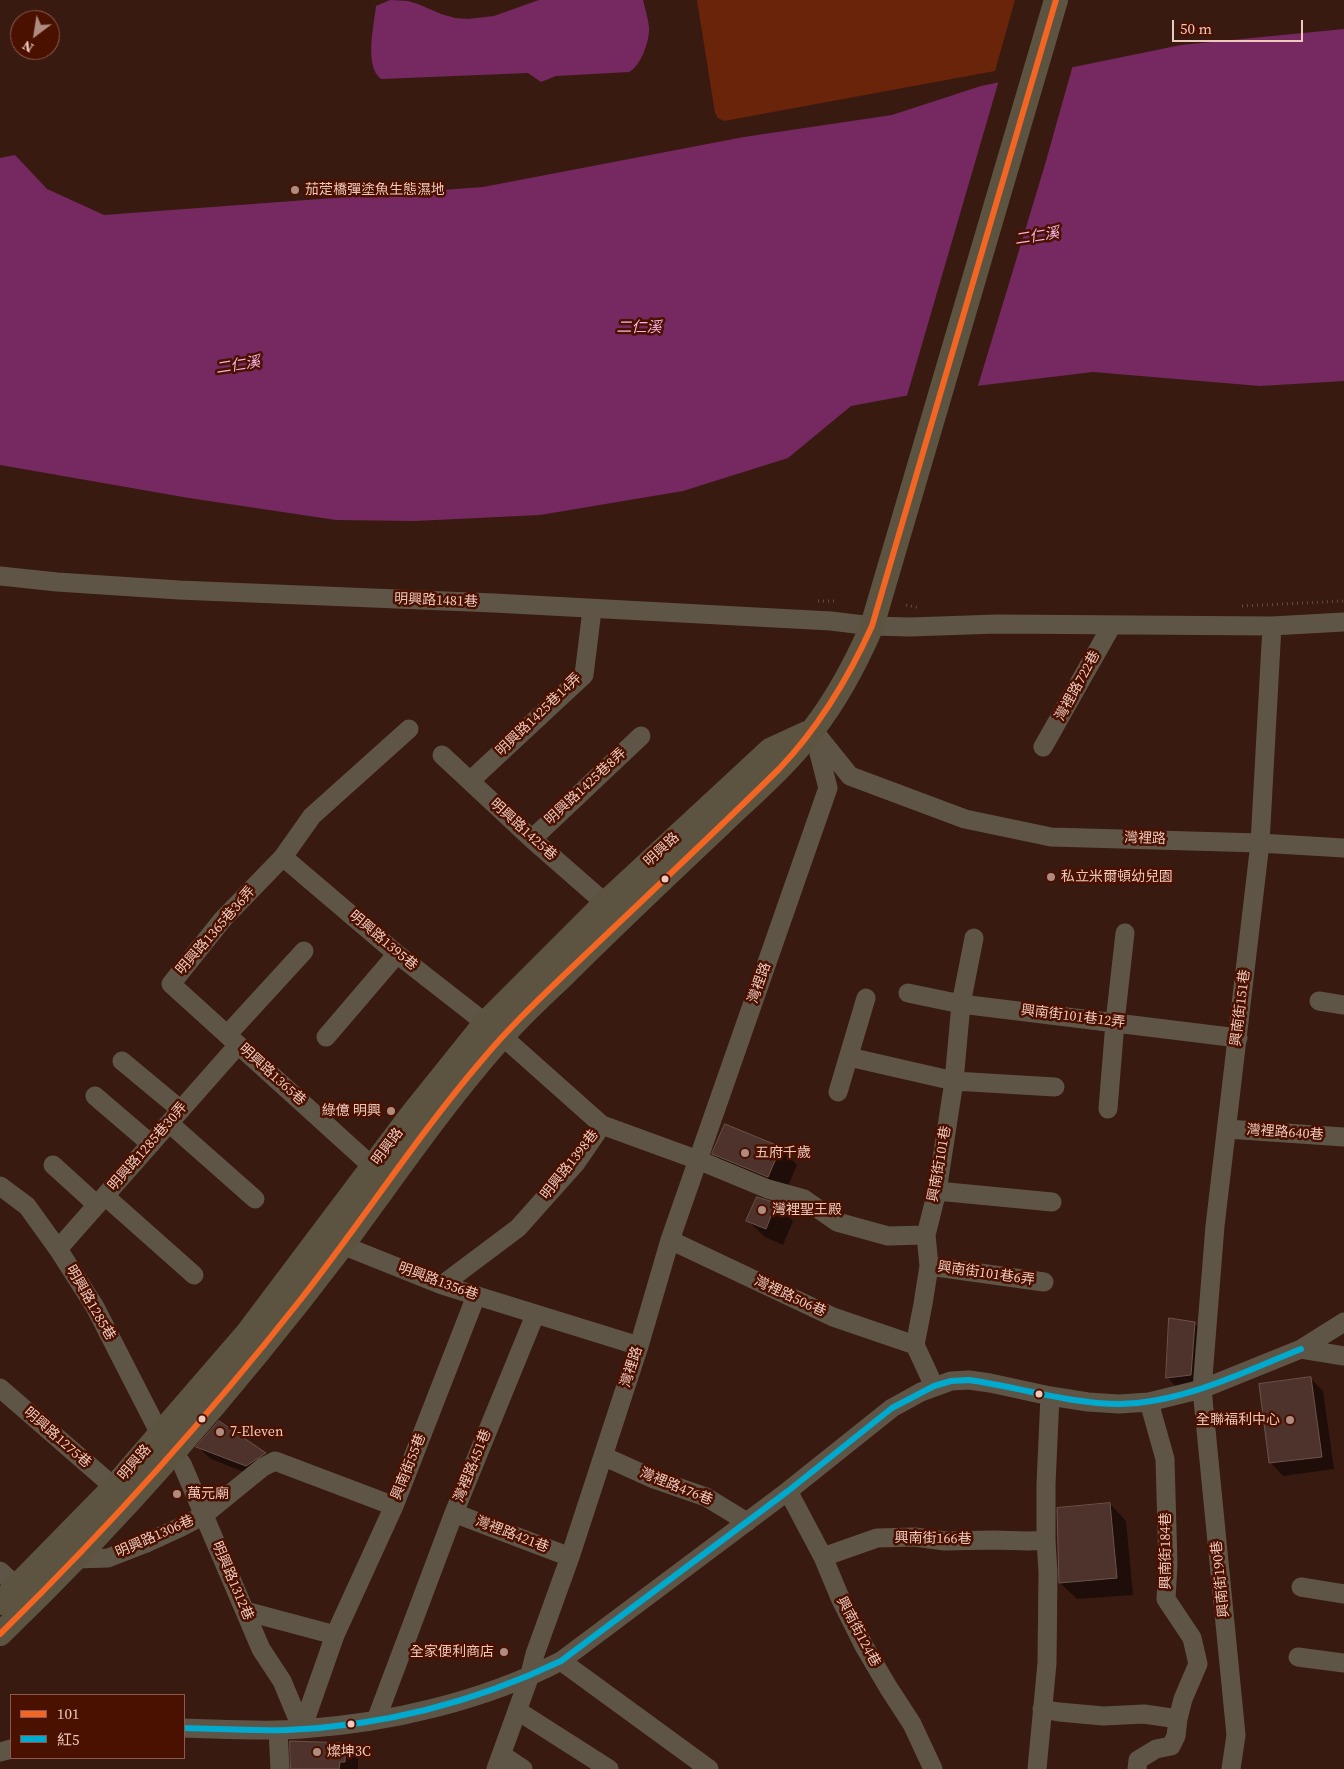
<!DOCTYPE html>
<html>
<head>
<meta charset="utf-8">
<style>
  body { margin:0 }
  #map { position:relative; width:1344px; height:1769px; overflow:hidden; background:#391a11; font-family:"Source Serif 4","Noto Sans TC",serif }
  canvas { display:block }
  .legend { position:absolute; left:10px; top:1694px; width:175px; height:65px; box-sizing:border-box; background:#4a1000; border:1px solid #8c5a4b; margin:0; padding:6px 9px; list-style:none; font-size:15px; color:#eec8bc }
  .legend li { display:flex; align-items:center; gap:10px; height:25px }
  .legend b { width:25px; border:1px solid #8c5a4b }
  .north { position:absolute; left:10px; top:10px; width:50px; height:50px; box-sizing:border-box; background:#4a1000; border:1px solid #8c5a4b; border-radius:50%; rotate:211deg; font-size:14px; font-weight:700; line-height:20px; text-align:center; color:#eec8bc }
  .north::after { content:''; display:block; margin:auto; width:18px; height:22px; background:#af8b80; clip-path:polygon(50% 0,100% 100%,50% 72%,0 100%) }
  .scale { position:absolute; left:1172px; top:20px; width:131px; height:22px; box-sizing:border-box; border:2px solid #eec8bc; border-top:0; padding-left:6px; font-size:15px; line-height:18px; white-space:nowrap; color:#eec8bc; -webkit-text-stroke:4px #4a1000; paint-order:stroke }
</style>
</head>
<body>
<div id="map">
<canvas width="1344" height="1769"></canvas>
<ul class="legend">
<li><b style="height:6px;background:#f26522"></b>101</li>
<li><b style="height:6px;background:#00a9ce"></b>紅5</li>
</ul>
<div class="north">N</div>
<div class="scale">50 m</div>
</div>
<script>
const c = document.querySelector('canvas').getContext('2d');
c.lineJoin = 'round';
function fillPath(path, color) { c.fillStyle = color; c.fill(path, 'evenodd'); }
function trace(path, color, width, dash) { c.strokeStyle = color; c.lineWidth = width; c.lineCap = dash ? 'butt' : 'round'; c.setLineDash(dash || []); c.stroke(path); }
function write(font, color, halo, rows, align = 'center') {
  c.font = font + ' "Source Serif 4","Noto Sans TC",serif'; c.lineWidth = 5; c.setLineDash([]); c.textBaseline = 'middle'; c.strokeStyle = halo; c.fillStyle = color; for (const [text, x, y, turn = 0] of rows) {
    c.save(); c.translate(x, y); c.rotate((+turn || 0) * Math.PI / 180); c.textAlign = isNaN(turn) ? turn : align; if (halo) c.strokeText(text, 0, 0); c.fillText(text, 0, 0); c.restore();
  }
}
fillPath(new Path2D(`
  M697 0H1015L995 71 724 121 718 118 715 113Z`), '#6a2409');
fillPath(new Path2D(`
  M390 0 408 1 418 4 441 14 455 18 468 19 494 16 539 0H643C645 9 648 18 649 27 650 40 641 66 629 72L556 76 541 82 528 73 381 79C364 66 374 26 376 6Z
  M1344 29V381L1260 386 1093 372 926 392 851 406 788 458 683 491 540 515 415 521 336 520 189 498 0 465V158L15 155 47 189 104 215 483 187 744 137 892 115 981 86 1181 45Z`), '#762961');
fillPath(new Path2D(`
  M1073 65 1044 168 977 389 906 399 999 80Z`), '#391a11');
fillPath(new Path2D(`
  M780 1148 797 1165 785 1193 731 1170 714 1154Z
  M757 1198 776 1204 793 1221 783 1245 765 1237 748 1221Z
  M1194 1323 1207 1336 1203 1387 1179 1390 1167 1377Z
  M1311 1379 1323 1391 1334 1469 1283 1476 1271 1463 1260 1385Z
  M219 1422 265 1454 277 1466 259 1478 211 1459 198 1447Z
  M1110 1504 1126 1521 1133 1595 1077 1599 1060 1583Z
  M345 1744 358 1756V1769H292Z`), '#0007');
const building = new Path2D(`
  M725 1124 781 1147 768 1177 712 1154Z
  M757 1197 776 1203 766 1229 746 1221Z
  M1169 1318 1195 1322 1191 1375 1166 1378Z
  M1311 1377 1322 1457 1269 1463 1259 1384Z
  M219 1421 266 1453 246 1466 196 1447Z
  M1110 1503 1117 1578 1059 1583 1057 1508Z
  M290 1741 346 1743 345 1762H340L339 1769H291Z`);
fillPath(building, '#4d332b');
trace(building, '#6c524a', 1);
trace(new Path2D(`
  M818 601H834
  M906 605 920 608
  M1242 606 1344 601`), '#5b5045', 3, [1, 4]);
trace(new Path2D(`
  M0 576 57 582 179 590 494 603 831 621 872 626 910 627 997 624 1272 626 1344 622
  M817 735 850 776 965 819 1051 837 1260 843 1344 848
  M1043 747 1112 625
  M442 755 532 839 605 903
  M470 781 584 675 592 610
  M532 839 641 736
  M283 857 397 954 502 1036 602 1125 698 1160 768 1189 804 1199 837 1222 888 1236 926 1235
  M908 993 961 1004 1238 1038
  M1319 1001 1344 1005
  M227 1035 304 951
  M326 1037 397 954
  M849 1057 954 1081 1055 1087
  M122 1061 181 1110
  M838 1092 866 998
  M95 1096 151 1144
  M1108 1109 1115 1022 1125 933
  M169 1123 255 1199
  M1227 1129 1344 1137
  M53 1165 97 1205
  M373 1167 171 984 223 919 283 857 312 816 409 729
  M0 1186 27 1206 58 1249 95 1307 160 1434 182 1464 261 1649 282 1681 302 1729
  M937 1191 1052 1202
  M105 1196 194 1275
  M670 1240 833 1317 915 1345
  M342 1245 442 1285 639 1346
  M58 1249 238 1045
  M929 1266 1044 1282
  M442 1285 518 1228 576 1163 602 1125
  M1301 1349 1344 1356
  M934 1386 915 1345 923 1304 929 1266 926 1235 937 1191 954 1081 961 1004 974 938
  M0 1388 114 1487
  M603 1456 654 1479 706 1497 747 1522
  M788 1491 823 1557 841 1600 864 1646 888 1687 912 1724 933 1769
  M454 1513 570 1557
  M823 1557 877 1538 915 1537 945 1541 993 1540 1029 1541 1046 1540
  M76 1559 108 1558 144 1544 181 1527 204 1515 263 1467 275 1461 394 1506
  M0 1571 17 1587
  M1301 1587 1344 1594
  M245 1611 335 1635 394 1506 476 1296
  M1298 1657 1344 1663
  M561 1661 709 1769
  M1042 1709 1059 1712 1103 1716 1144 1714 1178 1719
  M518 1711 609 1769
  M376 1720 454 1513 535 1315
  M184 1728C223 1729 263 1732 302 1729 389 1723 484 1701 561 1661L788 1491 892 1408 921 1392 951 1381 969 1380 990 1383 1050 1396 1088 1402 1119 1404 1149 1402 1202 1389 1301 1349 1344 1322
  M302 1729 335 1635
  M278 1730 280 1769
  M0 1752 11 1749
  M502 1755 523 1769
  M496 1769 529 1678 535 1654 570 1557 639 1346 670 1240 828 788 813 730
  M1037 1769 1047 1663 1048 1573 1046 1540V1484L1050 1396
  M1137 1769 1138 1760 1156 1749 1171 1746 1176 1736 1178 1719 1183 1699 1198 1664 1192 1638 1166 1599 1168 1565 1165 1459 1149 1402
  M1231 1769 1236 1735 1202 1389 1215 1226 1260 843 1272 626`), '#5f5547', 19);
trace(new Path2D(`
  M0 1603 114 1487 248 1332 412 1114 485 1023 605 903 770 750 807 733
  M0 1634C124 1515 238 1383 342 1246 394 1176 443 1103 501 1038 520 1016 542 996 563 976 614 925 666 876 718 827 750 796 785 767 812 731 837 699 856 663 872 626`), '#5c5440', 24);
trace(new Path2D(`
  M872 626 1056 0`), '#5c5440', 24);
trace(new Path2D(`
  M0 1634C108 1528 208 1417 301 1299 363 1220 417 1136 482 1060 507 1030 535 1003 563 976 635 907 708 839 779 769 819 727 848 679 872 626L1056 0`), '#f26522', 6);
trace(new Path2D(`
  M184 1728C218 1729 252 1731 287 1730 382 1726 475 1702 561 1661L788 1491 892 1408 934 1386 951 1381 969 1380C1019 1387 1069 1404 1120 1404 1183 1403 1243 1372 1301 1349`), '#00a9ce', 6);
for (const [x, y, r, color] of [
  [295,190,5,"#af8b80"],
  [1051,877,5,"#af8b80"],
  [665,879,4.5,"#eec8bc"],
  [391,1111,5,"#af8b80"],
  [745,1153,5,"#af8b80"],
  [762,1210,5,"#af8b80"],
  [1039,1394,4.5,"#eec8bc"],
  [202,1419,4.5,"#eec8bc"],
  [1290,1420,5,"#af8b80"],
  [220,1432,5,"#af8b80"],
  [177,1494,5,"#af8b80"],
  [504,1652,5,"#af8b80"],
  [351,1724,4.5,"#eec8bc"],
  [317,1752,5,"#af8b80"]
]) { const dot = new Path2D(); dot.arc(x, y, r, 0, 2 * Math.PI); c.fillStyle = color; c.fill(dot); trace(dot, '#4a1000', 2); }
write('14px', '#eec8bc', '#4a1000', [
  ["茄萣橋彈塗魚生態濕地",305,190],
  ["私立米爾頓幼兒園",1061,877],
  ["綠億 明興",381,1111,"right"],
  ["五府千歲",755,1153],
  ["灣裡聖王殿",772,1210],
  ["全聯福利中心",1280,1420,"right"],
  ["7-Eleven",230,1432],
  ["萬元廟",187,1494],
  ["全家便利商店",494,1652,"right"],
  ["燦坤3C",327,1752]
], 'left');
write('14px', '#eec8bc', '#4a1000', [
  ["明興路1481巷",436,601,2],
  ["灣裡路722巷",1078,686,-61],
  ["明興路1425巷14弄",539,715,-44],
  ["明興路1425巷8弄",586,787,-43],
  ["明興路1425巷",523,830,42],
  ["灣裡路",1145,839,2],
  ["明興路",662,850,-43],
  ["明興路1365巷36弄",216,931,-49],
  ["明興路1395巷",383,941,40],
  ["灣裡路",760,983,-71],
  ["興南街151巷",1241,1008,-83],
  ["興南街101巷12弄",1073,1017,7],
  ["明興路1365巷",272,1075,42],
  ["灣裡路640巷",1285,1133,4],
  ["明興路1285巷30弄",148,1147,-49],
  ["明興路",388,1147,-53],
  ["興南街101巷",940,1164,-80],
  ["明興路1398巷",570,1165,-52],
  ["興南街101巷6弄",986,1274,8],
  ["明興路1356巷",438,1282,20],
  ["灣裡路506巷",790,1297,25],
  ["明興路1285巷",90,1303,60],
  ["灣裡路",632,1367,-72],
  ["明興路1275巷",57,1438,41],
  ["明興路",135,1463,-49],
  ["灣裡路451巷",473,1466,-68],
  ["興南街55巷",409,1467,-68],
  ["灣裡路476巷",676,1487,22],
  ["灣裡路421巷",512,1535,21],
  ["明興路1306巷",155,1537,-24],
  ["興南街166巷",933,1539,1],
  ["興南街184巷",1166,1551,-90],
  ["興南街190巷",1221,1579,-96],
  ["明興路1312巷",232,1581,67],
  ["興南街124巷",858,1632,62]
]);
write('italic 15px', '#f8b4e3', '#4a1000', [
  ["二仁溪",1037,237,-9],
  ["二仁溪",639,328],
  ["二仁溪",238,366,-9]
]);
</script>
</body>
</html>
